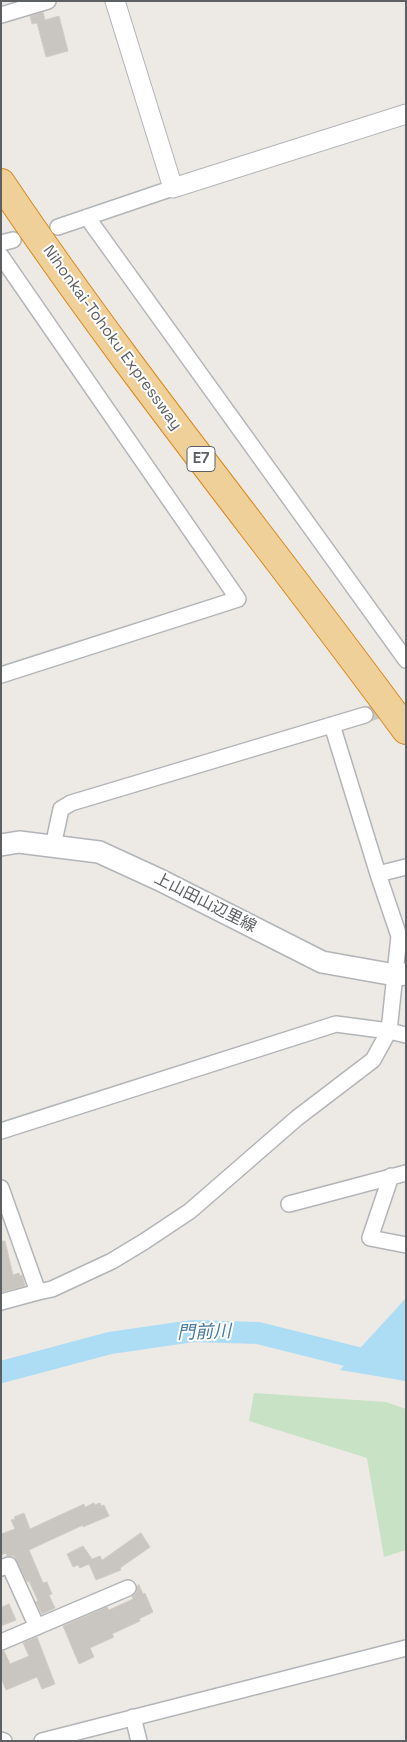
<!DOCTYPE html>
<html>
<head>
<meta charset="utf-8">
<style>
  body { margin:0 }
  #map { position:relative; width:407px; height:1742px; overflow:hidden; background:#edeae5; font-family:"Space Grotesk",sans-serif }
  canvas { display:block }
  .frame { position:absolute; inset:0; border:2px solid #5d6063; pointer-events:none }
</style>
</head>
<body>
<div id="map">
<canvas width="407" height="1742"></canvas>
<div class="frame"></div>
</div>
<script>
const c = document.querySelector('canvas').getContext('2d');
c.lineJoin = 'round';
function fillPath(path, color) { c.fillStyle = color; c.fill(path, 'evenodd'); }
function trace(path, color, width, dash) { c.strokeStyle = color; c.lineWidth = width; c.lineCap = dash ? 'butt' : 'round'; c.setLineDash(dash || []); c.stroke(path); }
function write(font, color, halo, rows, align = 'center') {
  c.font = font + ' "Space Grotesk","Noto Sans JP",sans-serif'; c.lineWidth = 4; c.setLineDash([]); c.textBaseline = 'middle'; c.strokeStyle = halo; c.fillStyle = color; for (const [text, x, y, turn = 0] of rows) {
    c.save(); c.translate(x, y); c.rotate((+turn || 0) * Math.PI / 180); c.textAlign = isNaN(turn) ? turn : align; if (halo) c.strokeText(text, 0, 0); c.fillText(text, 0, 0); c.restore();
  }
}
fillPath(new Path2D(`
  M254 1393 386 1402 406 1409V1550L384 1557 367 1458 249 1421Z`), '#c7e2c4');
fillPath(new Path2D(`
  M406 1298V1381L340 1370Z`), '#adddf5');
trace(new Path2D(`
  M1 1372 110 1343 193 1331 258 1333 406 1370`), '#adddf5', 22);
const building = new Path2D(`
  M43 12 45 20 59 16 68 51 46 57 37 23 32 24 30 16Z
  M1 1241H5L13 1275 19 1273 20 1276 22 1275 25 1286 1 1292Z
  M94 1503 95 1505 100 1503 101 1506 104 1505 109 1516 83 1527V1525L29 1550 43 1583 47 1582 52 1594 49 1595 55 1608 42 1614 36 1602 38 1601 29 1581 27 1582 17 1561 14 1556H7L6 1553 1 1555V1534L15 1529 11 1520 15 1519 14 1517 24 1513 30 1529 84 1504 85 1507Z
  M141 1533 150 1547 120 1568 121 1570 96 1580 89 1564 80 1568 78 1565 73 1567 67 1554 83 1546 92 1559 100 1556 102 1560Z
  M139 1585 143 1594 145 1593 153 1612 139 1619 140 1621 112 1634 114 1637 90 1648 94 1657 79 1664 63 1626 107 1607 109 1610 133 1599 132 1596 136 1593 137 1586Z
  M9 1604 16 1620 1 1626V1608Z
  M37 1637 55 1684 42 1689 37 1677 6 1690 1 1678V1651H4L10 1664 29 1656 23 1643Z`);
fillPath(building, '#c9c5c1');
trace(building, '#d1ccc4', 1);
trace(new Path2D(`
  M365 715 406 703`), '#c9c8c4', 15, [15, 8]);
const minor = new Path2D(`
  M1 15 48 1
  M87 217 406 660
  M58 227 173 188
  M1 243 13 240
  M1 256 238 599 1 675
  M53 846 61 809 71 803 365 715
  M378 874 406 867
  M1 1131 336 1024 389 1031 406 1035
  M391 1176 370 1238 406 1245
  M1 1188 38 1292
  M289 1204 406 1173
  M1 1302 38 1292 52 1289 112 1261 145 1241 190 1211 297 1118 373 1060 389 1031 399 936 378 874 332 725
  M1 1568 9 1565 37 1627
  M1 1642 128 1588
  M133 1717 139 1741
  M1 1740 4 1741
  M42 1741 406 1648`);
const tertiary = new Path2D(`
  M115 1 173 188 406 114`);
const secondary = new Path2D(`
  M1 845 19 842 99 852 160 880 322 962 395 975 406 974`);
const motorway = new Path2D(`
  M1 183C128 372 272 547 406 730`);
trace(minor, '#b2b5b8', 18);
trace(tertiary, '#b2b5b8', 21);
trace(secondary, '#b1b4b8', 24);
trace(motorway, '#d6881b', 30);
trace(minor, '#fff', 15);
trace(tertiary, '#fff', 19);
trace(secondary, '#fff', 21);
trace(motorway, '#f0d099', 28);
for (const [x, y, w] of [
  [201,459,28]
]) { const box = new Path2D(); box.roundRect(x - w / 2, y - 12.5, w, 25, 4); c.fillStyle = '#fff'; c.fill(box); trace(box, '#5d6063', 1); }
write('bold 15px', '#5d6063', null, [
  ["E7",201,459]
]);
write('16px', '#5d6063', '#fff', [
  ["Nihonkai-Tohoku Expressway",112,338,54],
  ["上山田山辺里線",205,903,27]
]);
write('italic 18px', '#497a9c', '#fff', [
  ["門前川",204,1333,-2]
]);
</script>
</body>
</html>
